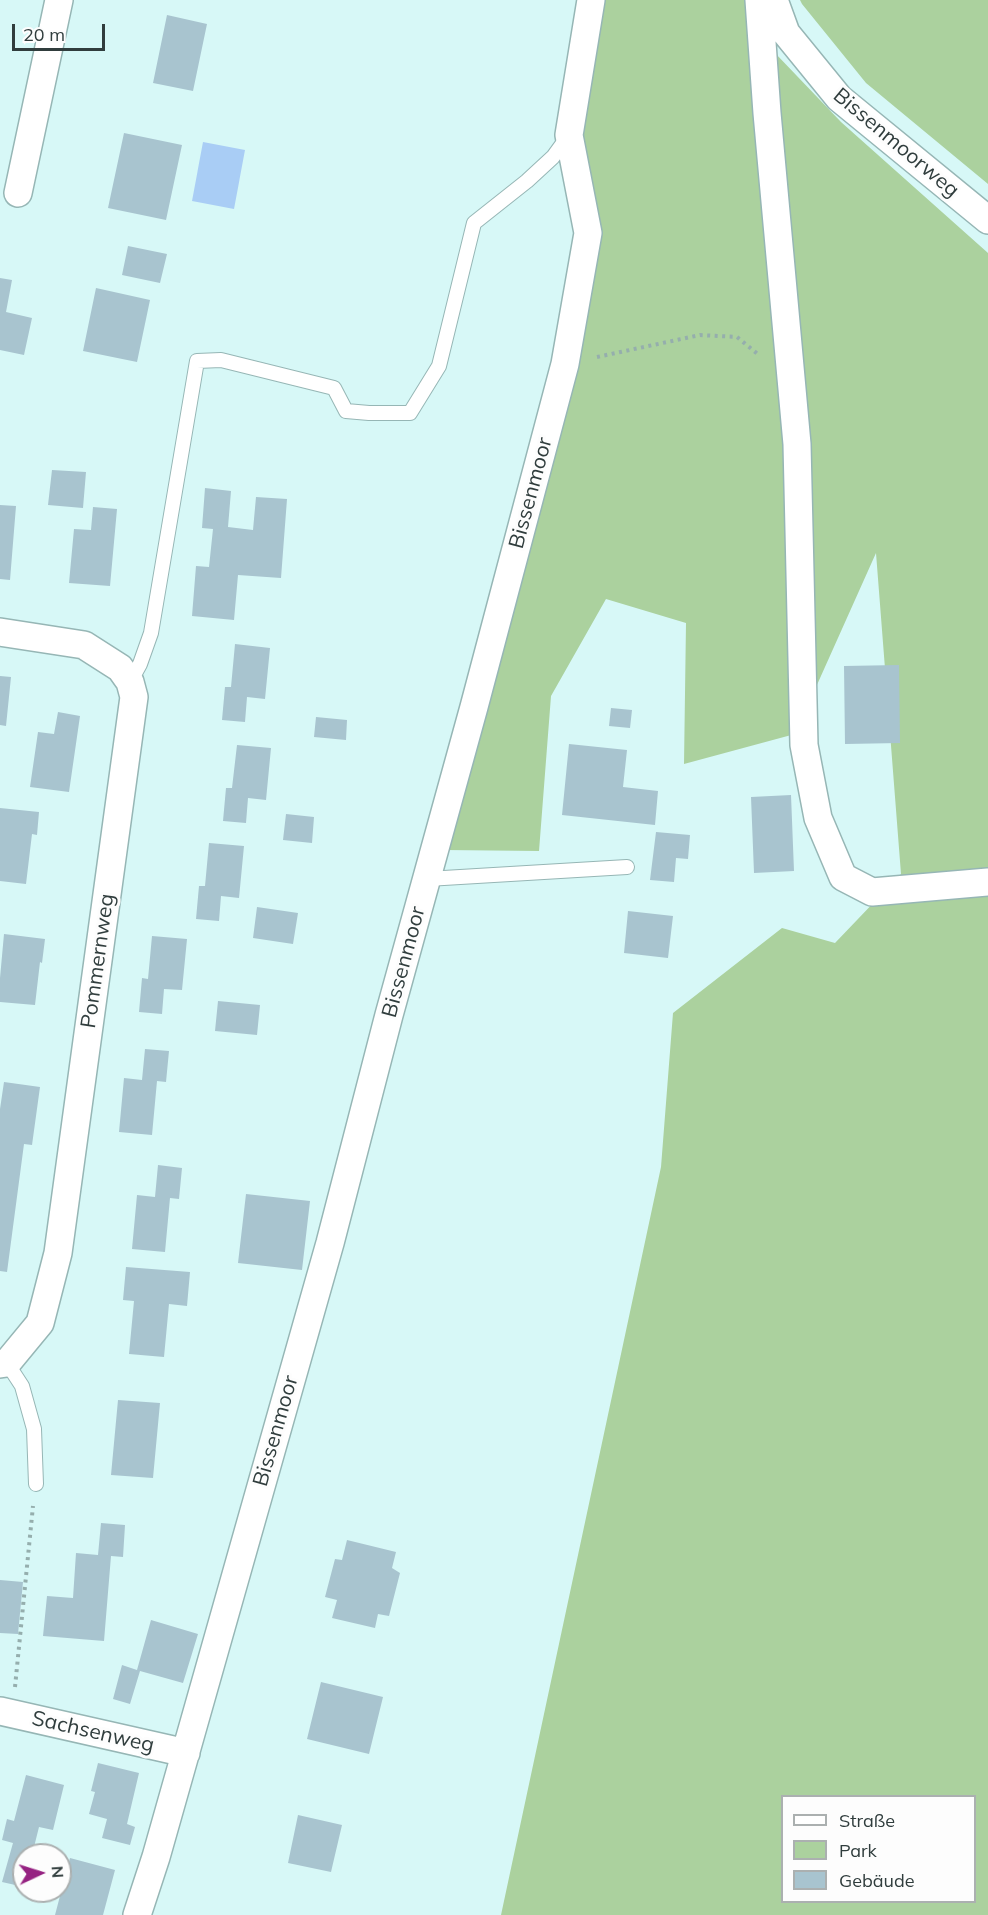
<!DOCTYPE html>
<html>
<head>
<meta charset="utf-8">
<style>
  body { margin:0 }
  #map { position:relative; width:988px; height:1915px; overflow:hidden; background:#d7f8f7; font-family:Mulish,sans-serif }
  canvas { display:block }
  .legend { position:absolute; left:781px; top:1795px; width:195px; height:108px; box-sizing:border-box; background:#fdfdfd; border:2px solid #abb0b0; margin:0; padding:8px 10px; list-style:none; font-size:18px; color:#303d3d }
  .legend li { display:flex; align-items:center; gap:12px; height:30px }
  .legend b { width:30px; border:2px solid #abb0b0 }
  .north { position:absolute; left:12px; top:1843px; width:60px; height:60px; box-sizing:border-box; background:#fdfdfd; border:2px solid #abb0b0; border-radius:50%; rotate:86deg; font-size:16px; font-weight:700; line-height:24px; text-align:center; color:#303d3d }
  .north::after { content:''; display:block; margin:auto; width:21px; height:27px; background:#962382; clip-path:polygon(50% 0,100% 100%,50% 72%,0 100%) }
  .scale { position:absolute; left:12px; top:24px; width:93px; height:27px; box-sizing:border-box; border:3px solid #303d3d; border-top:0; padding-left:8px; font-size:18px; line-height:21px; white-space:nowrap; color:#303d3d; -webkit-text-stroke:4px #fdfdfd; paint-order:stroke }
</style>
</head>
<body>
<div id="map">
<canvas width="988" height="1915"></canvas>
<ul class="legend">
<li><b style="height:8px;background:#fff"></b>Straße</li>
<li><b style="height:16px;background:#abd19e"></b>Park</li>
<li><b style="height:16px;background:#a8c4cf"></b>Gebäude</li>
</ul>
<div class="north">N</div>
<div class="scale">20 m</div>
</div>
<script>
const c = document.querySelector('canvas').getContext('2d');
c.lineJoin = 'round';
function fillPath(path, color) { c.fillStyle = color; c.fill(path, 'evenodd'); }
function trace(path, color, width, dash) { c.strokeStyle = color; c.lineWidth = width; c.lineCap = dash ? 'butt' : 'round'; c.setLineDash(dash || []); c.stroke(path); }
function write(font, color, halo, rows, align = 'center') {
  c.font = font + ' Mulish,sans-serif'; c.lineWidth = 6; c.setLineDash([]); c.textBaseline = 'middle'; c.strokeStyle = halo; c.fillStyle = color; for (const [text, x, y, turn = 0] of rows) {
    c.save(); c.translate(x, y); c.rotate((+turn || 0) * Math.PI / 180); c.textAlign = isNaN(turn) ? turn : align; if (halo) c.strokeText(text, 0, 0); c.fillText(text, 0, 0); c.restore();
  }
}
fillPath(new Path2D(`
  M598 0H745L775 53 841 122 988 253V1915H501L661 1167 673 1013 782 928 835 943 901 874 876 553 795 734 684 764 686 623 606 599 551 696 539 851 444 850 575 361 576 138ZM782 1796H974V1902H782Z
  M800 0H988V184L866 83 802 4Z`), '#abd19e');
fillPath(new Path2D(`
  M203 142 245 150 234 209 192 201Z`), '#a9cdf5');
fillPath(new Path2D(`
  M167 15 207 24 193 91 153 83Z
  M124 133 182 145 166 220 108 208Z
  M128 246 167 254 160 283 122 275Z
  M0 278 12 280 6 312 32 318 24 355 0 350Z
  M96 288 150 300 137 362 83 351Z
  M52 470 86 472 83 508 48 505Z
  M205 488 231 491 228 527 253 530 256 497 287 499 281 578 238 575 234 620 192 616 196 566 209 567 213 529 202 528Z
  M0 505 16 506 10 580 0 579Z
  M93 507 117 509 110 586 69 583 74 529 91 530Z
  M235 644 270 648 265 699 247 697 245 722 222 720 225 687H231Z
  M899 665 900 743 845 744 844 666Z
  M0 676 11 677 6 726 0 725Z
  M611 708 632 710 630 728 609 726Z
  M58 712 80 716 69 792 30 787 38 732 54 734Z
  M316 717 347 720 346 740 314 737Z
  M569 744 627 750 623 787 658 791 655 825 562 815Z
  M237 745 271 748 266 800 248 798 246 823 223 821 226 788H232Z
  M791 795 794 871 754 873 751 797Z
  M0 808 39 812 37 835 32 834 26 884 0 881Z
  M286 814 314 817 312 843 283 840Z
  M656 832 690 835 688 859 676 858 674 882 650 880Z
  M209 843 244 846 239 898 221 896 219 921 196 919 199 886H205Z
  M257 907 298 913 293 944 253 938Z
  M628 911 673 916 668 958 624 953Z
  M4 934 45 939 42 963 40 962 35 1005 0 1002V978Z
  M152 936 187 939 182 990 164 989 162 1014 139 1012 142 978 148 979Z
  M218 1001 260 1005 257 1035 215 1031Z
  M145 1049 169 1051 166 1082 157 1081 152 1135 119 1132 124 1078 142 1080Z
  M4 1082 40 1087 32 1145 24 1144 7 1272 0 1271V1109Z
  M158 1165 182 1168 179 1199 170 1198 165 1252 132 1249 137 1195 155 1197Z
  M246 1194 310 1201 302 1270 238 1263Z
  M126 1267 190 1272 187 1306 169 1304 164 1357 129 1354 134 1301 123 1300Z
  M118 1400 160 1403 153 1478 111 1475Z
  M101 1523 125 1525 123 1557 111 1556 104 1641 43 1636 47 1596 73 1598 76 1553 98 1555Z
  M347 1540 396 1552 392 1568 400 1573 389 1616 378 1614 375 1628 332 1618 337 1600 325 1597 335 1559 342 1560Z
  M0 1580 23 1582 18 1634 0 1633Z
  M151 1620 198 1634 183 1683 140 1671 130 1704 113 1699 122 1665 137 1670Z
  M321 1682 383 1697 369 1754 307 1739Z
  M98 1763 139 1773 127 1824 135 1827 130 1845 102 1838 107 1819 89 1814 95 1792 91 1791Z
  M26 1775 64 1785 53 1830 39 1827 32 1855H24V1887L2 1882 13 1843 2 1840 7 1819 14 1821Z
  M298 1815 342 1825 331 1872 288 1863Z
  M70 1858 115 1870 103 1915H55Z`), '#a8c4cf');
const service = new Path2D(`
  M130 682 140 664 151 633 197 361 221 360 334 388 346 411 369 413H410L439 366 474 223 527 181 553 157 569 135
  M427 879 627 867
  M7 1363 22 1386 34 1429 36 1484`);
const minor = new Path2D(`
  M759 0 767 113 797 444 804 745 818 818 843 877 872 892 988 882
  M774 0 786 33 839 98 988 220
  M18 193 59 0
  M0 632 84 645 120 668 130 682 134 697 58 1253 40 1323 7 1363 0 1364
  M0 1711 186 1753
  M137 1915 156 1857 330 1243 389 1015 474 707 565 364 588 233 569 135 591 0`);
trace(service, '#96b6b5', 16);
trace(minor, '#96b6b5', 30);
trace(new Path2D(`
  M597 357 700 335 737 337 760 356
  M15 1687 33 1506`), '#95aead', 4, [3, 4.5]);
trace(service, '#fff', 14);
trace(minor, '#fff', 27);
write('21px', '#303d3d', '#fdfdfd', [
  ["Bissenmoorweg",896,143,40],
  ["Bissenmoor",531,493,-75],
  ["Pommernweg",98,961,-82],
  ["Bissenmoor",404,962,-75],
  ["Bissenmoor",276,1431,-74],
  ["Sachsenweg",93,1732,13]
]);
</script>
</body>
</html>
